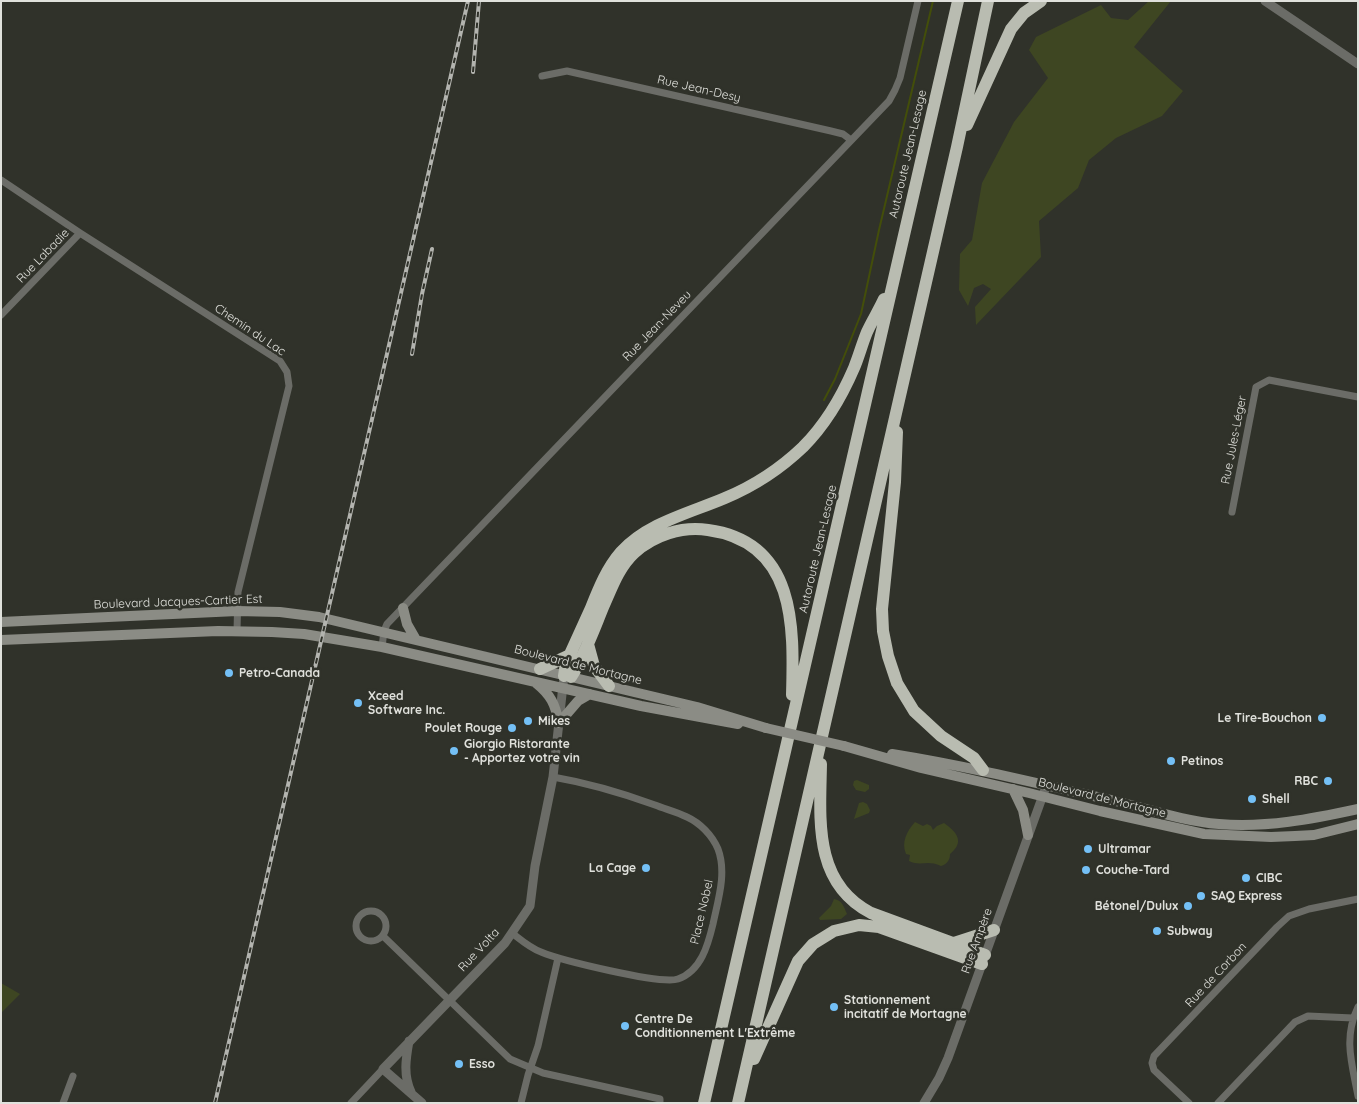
<!DOCTYPE html>
<html>
<head>
<meta charset="utf-8">
<style>
  body { margin:0 }
  #map { position:relative; width:1359px; height:1104px; overflow:hidden; background:#30322a; font-family:Quicksand,sans-serif }
  canvas { display:block }
  .frame { position:absolute; inset:0; border:2px solid #e0e1dc; pointer-events:none }
</style>
</head>
<body>
<div id="map">
<canvas width="1359" height="1104"></canvas>
<div class="frame"></div>
</div>
<script>
const c = document.querySelector('canvas').getContext('2d');
c.lineJoin = 'round';
function fillPath(path, color) { c.fillStyle = color; c.fill(path, 'evenodd'); }
function trace(path, color, width, dash) { c.strokeStyle = color; c.lineWidth = width; c.lineCap = dash ? 'butt' : 'round'; c.setLineDash(dash || []); c.stroke(path); }
function write(font, color, halo, rows, align = 'center') {
  c.font = font + ' Quicksand,sans-serif'; c.lineWidth = 5; c.setLineDash([]); c.textBaseline = 'middle'; c.strokeStyle = halo; c.fillStyle = color; for (const [text, x, y, turn = 0] of rows) {
    c.save(); c.translate(x, y); c.rotate((+turn || 0) * Math.PI / 180); c.textAlign = isNaN(turn) ? turn : align; if (halo) c.strokeText(text, 0, 0); c.fillText(text, 0, 0); c.restore();
  }
}
fillPath(new Path2D(`
  M1149 1H1171L1134 47 1183 91 1162 116 1116 138 1089 160 1078 188 1039 221 1041 257 976 325 975 307 991 289 983 284 974 288 968 306 959 290 960 254 972 240 982 183 1014 122 1048 78 1029 50 1036 37 1101 5 1111 18 1128 20Z
  M857 780 869 785V789L865 792 856 790 853 785 854 781Z
  M863 802 867 804 870 810 869 813 854 819 859 803Z
  M915 822 923 826 927 824 931 826 933 830 937 826 944 823C957 832 965 842 950 854 950 860 947 864 941 866 926 859 922 867 909 861L910 855 906 854C901 842 907 831 915 822Z
  M834 899C842 900 844 907 847 914L841 919 820 920 819 918 831 906Z
  M1 983 20 994 1 1013Z`), '#3e4622');
trace(new Path2D(`
  M824 400 835 379 861 314 879 230 933 1`), '#434e0a', 2);
trace(new Path2D(`
  M542 76 567 71 831 131 843 134 851 140
  M1 180 80 233 280 361 287 372 289 386 238 592 237 631
  M1 315 80 233
  M1232 512 1256 387 1269 380 1358 397
  M382 647 384 631 387 624 889 101 895 90 900 78 918 1
  M356 926a15 15 0 1 1 30 0a15 15 0 1 1-30 0Z
  M512 933C521 940 530 948 541 952 560 960 661 985 678 979 701 971 708 945 713 924 718 900 727 873 718 849 712 835 700 823 687 817 677 812 665 809 655 805 622 793 588 783 553 777
  M383 936 510 1059 543 1073 660 1099V1103
  M1358 1007C1343 1038 1352 1064 1358 1096
  M63 1103 73 1076
  M351 1103 383 1069
  M521 1103 528 1075 538 1046 558 958
  M1189 1103 1154 1070 1152 1063 1154 1056 1277 927 1289 916 1309 909 1358 899
  M1218 1103 1295 1022 1308 1016 1353 1018`), '#6b6c67', 7);
trace(new Path2D(`
  M1265 1 1358 64
  M409 1041C406 1058 403 1075 411 1092
  M422 1103 383 1069 505 943 530 906 535 866 553 777 564 676
  M924 1103 939 1078 948 1058 1047 784`), '#6b6c67', 9);
trace(new Path2D(`
  M403 608 407 624 415 638
  M1 622 237 611 280 612 319 617 697 707 766 728
  M1 640 218 631 272 632 304 634 382 647 641 706 738 724
  M536 683C551 695 555 704 559 723
  M559 723 578 701 590 694
  M844 746 921 768 1029 793 1100 811 1204 834 1271 837 1295 836 1314 835 1358 824
  M892 754C967 766 1041 784 1115 801 1149 809 1183 821 1219 824 1266 828 1312 819 1358 809
  M1013 789 1023 810 1028 835`), '#8b8c85', 10);
trace(new Path2D(`
  M967 125 1011 29 1024 13 1041 1
  M897 432 895 482 882 609 883 631 888 656 897 683 914 711 941 736 974 758 983 770
  M588 644 594 666 609 686
  M540 669 570 655
  M564 676 566 663C574 645 583 626 591 608 599 588 607 568 621 552 647 523 690 513 725 498 754 486 780 469 803 447 825 425 842 396 854 368 859 356 862 344 867 332 872 321 879 310 884 299
  M571 677C585 655 594 629 604 605 612 587 619 567 634 553 654 535 682 526 708 530 796 542 794 626 792 695
  M821 764C820 820 813 883 871 913L985 955
  M954 943 994 930
  M754 1059 798 961 813 944 834 931 859 925 879 927 982 964
  M704 1103 958 1
  M738 1103 957 147 988 1`), '#b9bcb1', 12);
const rail = new Path2D(`
  M473 72 479 1
  M412 354 422 294 432 249
  M215 1103 468 1`);
trace(rail, '#b3b4af', 4);
trace(rail, '#30322a', 2, [5.5]);
trace(new Path2D(`
  M766 728 844 746`), '#8b8c85', 10);
for (const [x, y, r, color] of [
  [229,673,5,"#74c0f6"],
  [358,703,5,"#74c0f6"],
  [1322,718,5,"#74c0f6"],
  [528,721,5,"#74c0f6"],
  [512,728,5,"#74c0f6"],
  [454,751,5,"#74c0f6"],
  [1171,761,5,"#74c0f6"],
  [1328,781,5,"#74c0f6"],
  [1252,799,5,"#74c0f6"],
  [1088,849,5,"#74c0f6"],
  [646,868,5,"#74c0f6"],
  [1086,870,5,"#74c0f6"],
  [1246,878,5,"#74c0f6"],
  [1201,896,5,"#74c0f6"],
  [1188,906,5,"#74c0f6"],
  [1157,931,5,"#74c0f6"],
  [834,1007,5,"#74c0f6"],
  [625,1026,5,"#74c0f6"],
  [459,1064,5,"#74c0f6"]
]) { const dot = new Path2D(); dot.arc(x, y, r, 0, 2 * Math.PI); c.fillStyle = color; c.fill(dot); trace(dot, '#30322a', 2); }
write('12px', '#e0e1dc', '#30322a', [
  ["Rue Jean-Desy",699,89,13],
  ["Autoroute Jean-Lesage",908,154,-77],
  ["Rue Labadie",43,256,-46],
  ["Rue Jean-Neveu",657,326,-46],
  ["Chemin du Lac",250,330,34],
  ["Rue Jules-Léger",1234,440,-79],
  ["Autoroute Jean-Lesage",818,549,-77],
  ["Boulevard Jacques-Cartier Est",178,602,-2],
  ["Boulevard de Mortagne",578,665,14],
  ["Boulevard de Mortagne",1102,798,14],
  ["Place Nobel",702,912,-77],
  ["Rue Ampère",977,941,-70],
  ["Rue Volta",479,950,-47],
  ["Rue de Corbon",1216,975,-47]
]);
write('bold 12px', '#e0e1dc', '#30322a', [
  ["Petro-Canada",239,673],
  ["Xceed",368,696],
  ["Software Inc.",368,710],
  ["Le Tire-Bouchon",1312,718,"right"],
  ["Mikes",538,721],
  ["Poulet Rouge",502,728,"right"],
  ["Giorgio Ristorante",464,744],
  ["- Apportez votre vin",464,758],
  ["Petinos",1181,761],
  ["RBC",1318,781,"right"],
  ["Shell",1262,799],
  ["Ultramar",1098,849],
  ["La Cage",636,868,"right"],
  ["Couche-Tard",1096,870],
  ["CIBC",1256,878],
  ["SAQ Express",1211,896],
  ["Bétonel/Dulux",1178,906,"right"],
  ["Subway",1167,931],
  ["Stationnement",844,1000],
  ["incitatif de Mortagne",844,1014],
  ["Centre De",635,1019],
  ["Conditionnement L'Extrême",635,1033],
  ["Esso",469,1064]
], 'left');
</script>
</body>
</html>
